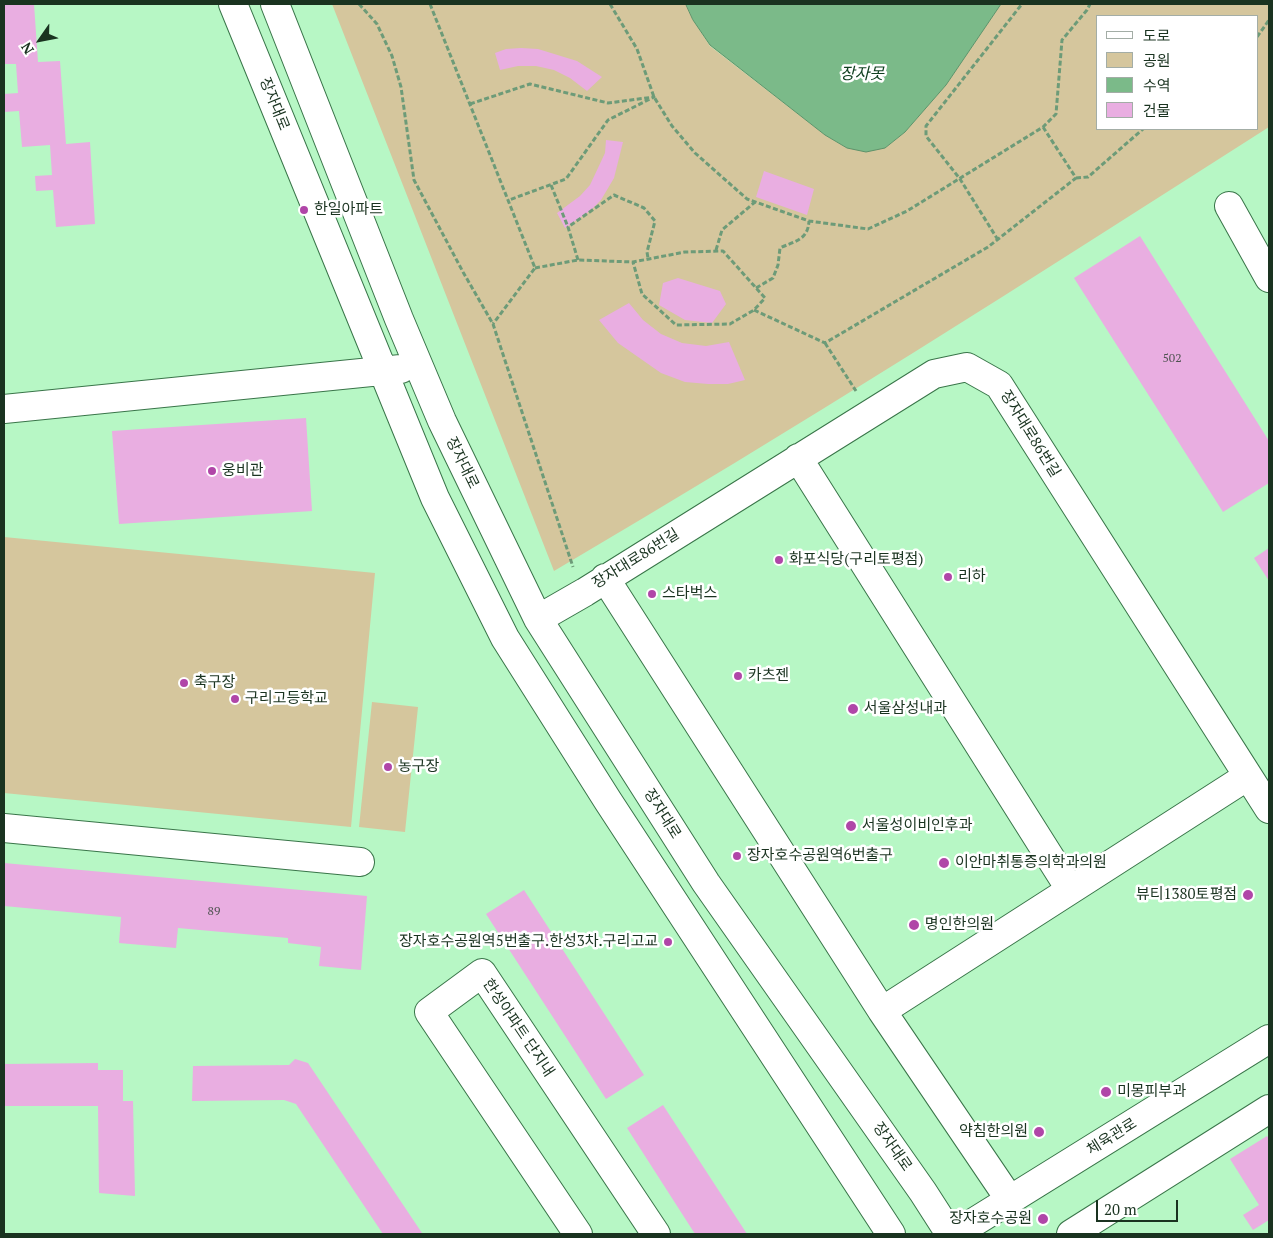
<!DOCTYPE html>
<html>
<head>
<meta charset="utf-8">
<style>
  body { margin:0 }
  #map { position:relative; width:1273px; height:1238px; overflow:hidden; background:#b7f7c5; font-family:"PT Serif","Noto Sans KR",serif }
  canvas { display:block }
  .frame { position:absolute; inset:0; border:5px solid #1a3320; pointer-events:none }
  .legend { position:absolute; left:1096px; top:15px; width:162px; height:115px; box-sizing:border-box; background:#fff; border:1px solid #a3ada6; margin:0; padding:6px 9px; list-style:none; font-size:15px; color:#1a3320 }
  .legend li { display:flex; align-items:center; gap:10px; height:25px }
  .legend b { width:25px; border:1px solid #a3ada6 }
  .north { position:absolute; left:15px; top:15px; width:50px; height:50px; -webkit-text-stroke:4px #fff; paint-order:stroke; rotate:237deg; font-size:14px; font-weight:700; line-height:20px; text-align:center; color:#1a3320 }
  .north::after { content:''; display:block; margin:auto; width:18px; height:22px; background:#1a3320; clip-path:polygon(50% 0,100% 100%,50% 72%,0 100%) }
  .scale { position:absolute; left:1096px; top:1200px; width:82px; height:22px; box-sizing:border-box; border:2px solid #1a3320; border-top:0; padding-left:6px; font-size:15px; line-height:18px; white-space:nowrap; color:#1a3320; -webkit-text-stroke:4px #fff; paint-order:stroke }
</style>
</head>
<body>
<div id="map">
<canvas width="1273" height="1238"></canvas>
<div class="frame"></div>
<ul class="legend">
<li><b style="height:6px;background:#fff"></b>도로</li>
<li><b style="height:14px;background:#d5c69d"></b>공원</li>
<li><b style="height:14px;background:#7bba89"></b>수역</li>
<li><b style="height:14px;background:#e9aee1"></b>건물</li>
</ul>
<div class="north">N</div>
<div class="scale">20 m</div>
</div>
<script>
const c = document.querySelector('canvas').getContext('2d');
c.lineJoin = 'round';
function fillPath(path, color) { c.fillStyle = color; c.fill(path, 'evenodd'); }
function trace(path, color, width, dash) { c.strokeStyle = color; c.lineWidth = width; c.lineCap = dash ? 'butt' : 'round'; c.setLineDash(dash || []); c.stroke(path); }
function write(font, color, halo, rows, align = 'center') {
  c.font = font + ' "PT Serif","Noto Sans KR",serif'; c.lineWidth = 5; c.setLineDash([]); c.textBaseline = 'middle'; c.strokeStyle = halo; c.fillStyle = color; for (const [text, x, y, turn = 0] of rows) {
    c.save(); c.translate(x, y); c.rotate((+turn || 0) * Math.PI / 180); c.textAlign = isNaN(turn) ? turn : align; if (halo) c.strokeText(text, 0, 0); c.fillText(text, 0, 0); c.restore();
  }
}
fillPath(new Path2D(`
  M332 4H686L693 20 710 46 825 135 847 148H885L905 132 946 85 1001 4H1269V127C1033 278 796 429 554 571ZM1097 16H1257V129H1097Z
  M4 537 375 573 351 827 4 793Z
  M372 702 418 707 405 832 359 827Z`), '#d5c69d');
const water = new Path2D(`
  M686 4H1001L946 85 905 132 885 148 866 152 847 148 825 135 710 45 693 20Z`);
fillPath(water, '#7bba89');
trace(water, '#5e926a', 1);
fillPath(new Path2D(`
  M4 4H34L38 62 60 61 66 144 90 142 95 224 56 227 53 190 36 191 35 176 52 175 50 145 22 147 19 111 4 112V94L18 93 16 64H4Z
  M521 48 538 49 577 61 602 77 587 91 570 78 554 70 536 66H518L500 70 495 53 506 49Z
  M606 140 623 142 614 178 601 200 590 211 565 228 557 213 580 196 590 185 605 153Z
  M764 171 814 189 807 215 756 197Z
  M1140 236 1269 441V483L1223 512 1074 278Z
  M678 278 720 291 726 304 712 323 685 320 659 305 663 283Z
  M629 303 643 320 661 334 682 343 706 346 729 342 745 380 728 384H708L685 382 661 373 618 343 599 320Z
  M306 418 312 511 119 524 112 431Z
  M1269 548V581L1254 558Z
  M4 863 367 896 361 970 319 966 321 947 288 943V938L178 928 176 948 119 943 121 917 4 906Z
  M524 890 644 1075 606 1099 486 914Z
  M295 1059 308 1063 422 1233 420 1234H383L296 1104 284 1100 192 1101 193 1066 289 1065Z
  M98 1063V1070H123V1101H133L135 1196 99 1193 98 1106H4V1064Z
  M663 1105 747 1234H695L627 1128Z
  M1267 1136 1269 1139V1220L1253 1230 1243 1215 1259 1205 1230 1159Z`), '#e9aee1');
const minor = new Path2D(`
  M233 4 435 498 505 638 608 801 891 1234
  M275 4 399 319 442 421 538 619 706 883 923 1192 950 1234
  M1229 206 1269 278
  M4 409 401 369
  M798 458 1070 889
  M605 578 882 1011 1010 1200
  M538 619 585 592 934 374 967 367 999 385 1269 809
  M4 828 360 862
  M882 1011 1248 776
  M578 1234 429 1012 482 973 656 1234
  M955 1234 1269 1039
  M1071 1234 1269 1109`);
trace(minor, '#397549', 30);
trace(new Path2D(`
  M359 4 377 24 392 56 401 87 414 180 463 272 493 324 573 567
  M430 4 535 268 493 324
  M610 4 637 49 654 97 672 126 695 153 747 199 809 221 868 229 907 211 1043 127 1056 114 1062 40 1087 10 1090 4
  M1257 37 1269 20
  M470 104 530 84 608 103 654 97 608 120 566 179 509 200
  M1076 178 1088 177 1143 129
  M551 185 568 227
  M998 240 960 179 926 136V126L1022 4
  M716 250 722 230 755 202
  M578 260 568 227 614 195 644 208 655 221 647 252 648 258
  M535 268 578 260 633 262 685 252 723 251 765 298 754 310 730 324 676 325 642 294 633 262
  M756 288 773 278 778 265 780 248C795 241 808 240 809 221
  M754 310 825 343 988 247 1076 178 1043 127
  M825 343 856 391`), '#6d9b78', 3, [5, 2.5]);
trace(minor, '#fff', 28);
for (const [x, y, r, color] of [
  [304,210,5,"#b046a8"],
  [212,471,5,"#b046a8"],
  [779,560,5,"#b046a8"],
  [948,577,5,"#b046a8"],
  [652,594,5,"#b046a8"],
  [738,676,5,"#b046a8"],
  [184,683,5,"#b046a8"],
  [235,699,5,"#b046a8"],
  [853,709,6,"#b046a8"],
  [388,767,5,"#b046a8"],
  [851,826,6,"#b046a8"],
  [737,856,5,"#b046a8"],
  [944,863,6,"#b046a8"],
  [1248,895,6,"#b046a8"],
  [914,925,6,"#b046a8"],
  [668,942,5,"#b046a8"],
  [1106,1092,6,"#b046a8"],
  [1039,1132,6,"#b046a8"],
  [1043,1219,6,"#b046a8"]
]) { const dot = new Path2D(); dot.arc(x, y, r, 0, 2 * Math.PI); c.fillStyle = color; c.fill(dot); trace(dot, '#fff', 2); }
write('12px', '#4e5250', null, [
  ["502",1172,359],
  ["89",214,912]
]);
write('15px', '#1a3320', '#fff', [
  ["장자대로",274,104,68],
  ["장자대로86번길",1030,434,58],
  ["장자대로",462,463,64],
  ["장자대로86번길",636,559,-32],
  ["장자대로",662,814,58],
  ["한성아파트 단지내",518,1028,56],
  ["체육관로",1112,1137,-32],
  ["장자대로",892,1147,55]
]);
write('15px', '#1a3320', '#fff', [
  ["한일아파트",314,210],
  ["웅비관",222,471],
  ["화포식당(구리토평점)",789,560],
  ["리하",958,577],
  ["스타벅스",662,594],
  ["카츠젠",748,676],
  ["축구장",194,683],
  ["구리고등학교",245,699],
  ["서울삼성내과",864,709],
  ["농구장",398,767],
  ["서울성이비인후과",862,826],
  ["장자호수공원역6번출구",747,856],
  ["이안마취통증의학과의원",955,863],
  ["뷰티1380토평점",1237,895,"right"],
  ["명인한의원",925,925],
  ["장자호수공원역5번출구.한성3차.구리고교",658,942,"right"],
  ["미몽피부과",1117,1092],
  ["약침한의원",1028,1132,"right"],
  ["장자호수공원",1032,1219,"right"]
], 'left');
write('italic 16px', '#104020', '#fff', [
  ["장자못",862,74]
]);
</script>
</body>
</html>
